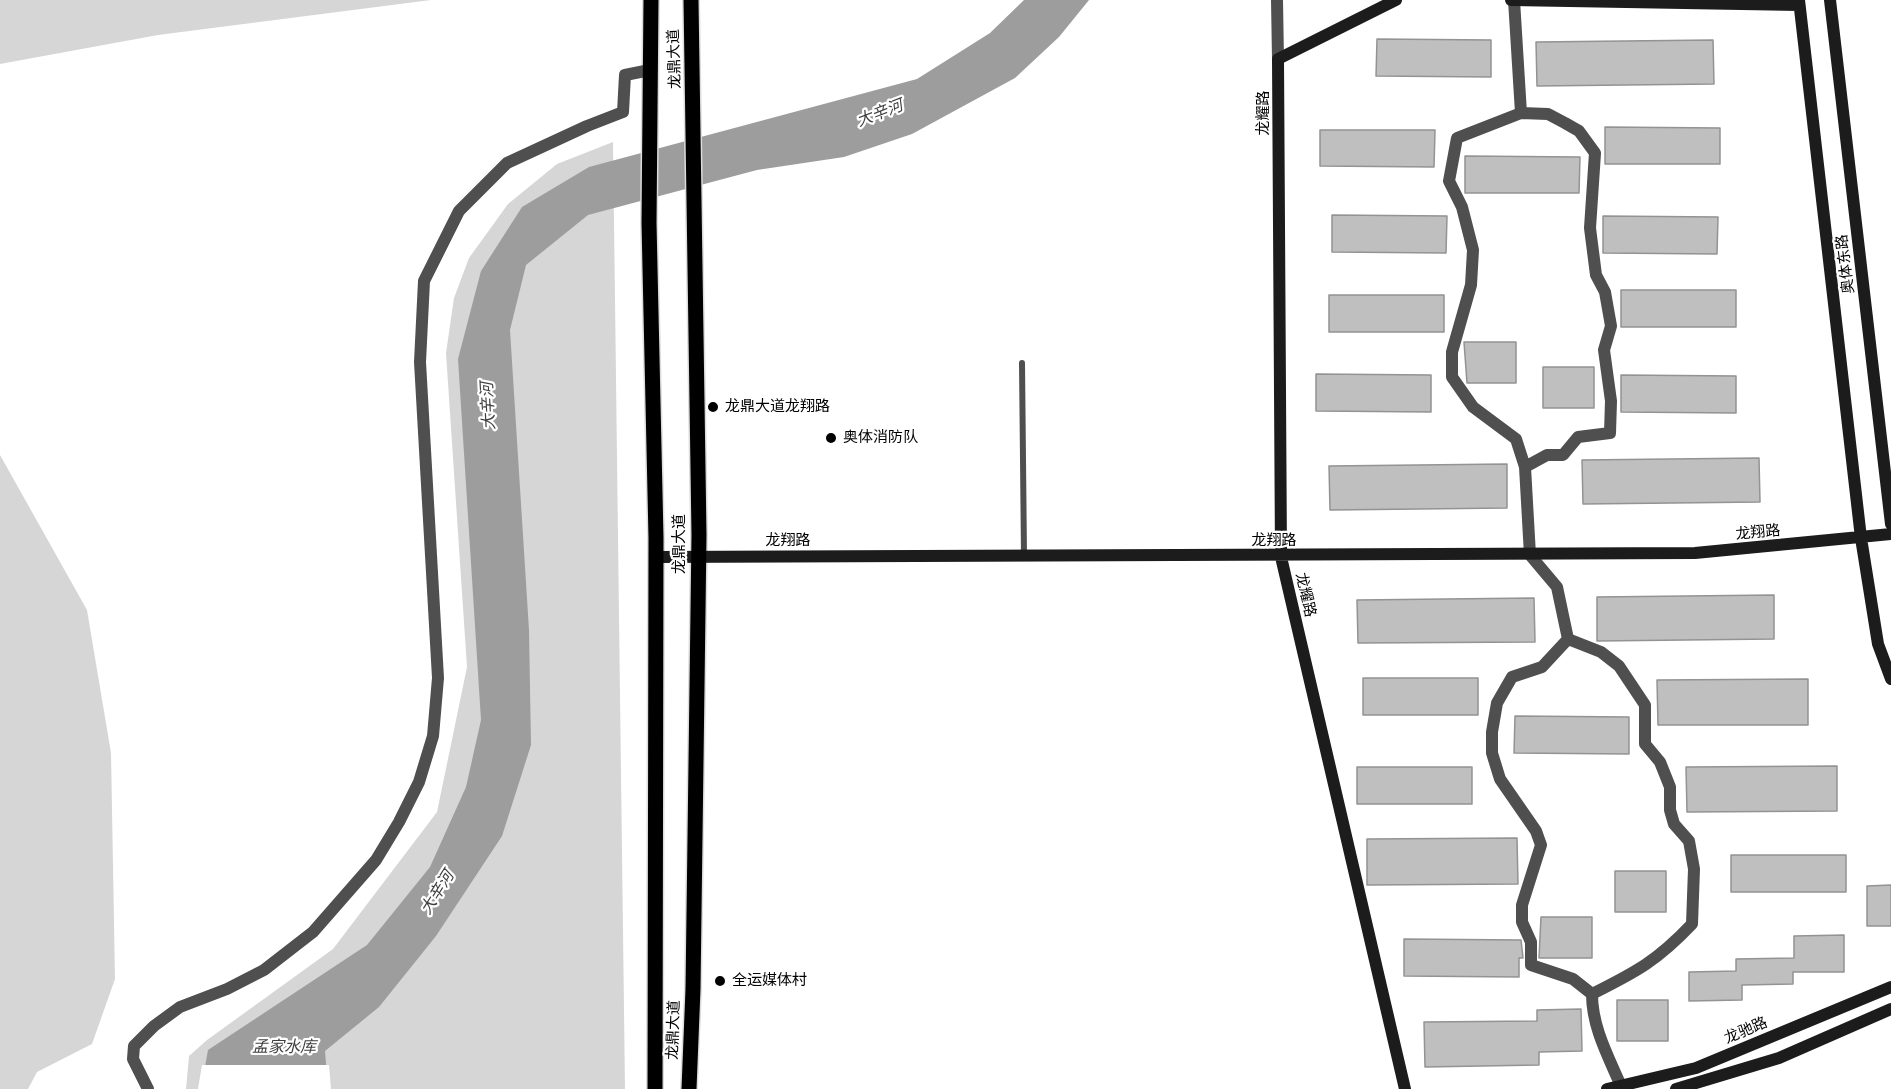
<!DOCTYPE html>
<html>
<head>
<meta charset="utf-8">
<style>
  body { margin:0 }
  canvas { display:block; background:#fff }
</style>
</head>
<body>
<canvas width="1891" height="1089"></canvas>
<script>
const c = document.querySelector('canvas').getContext('2d');
c.lineJoin = 'round';
function fillPath(path, color) { c.fillStyle = color; c.fill(path, 'evenodd'); }
function trace(path, color, width, dash) { c.strokeStyle = color; c.lineWidth = width; c.lineCap = dash ? 'butt' : 'round'; c.setLineDash(dash || []); c.stroke(path); }
function write(font, color, halo, rows, align = 'center') {
  c.font = font + ' Signika,"Noto Sans SC",sans-serif'; c.lineWidth = 4.5; c.setLineDash([]); c.textBaseline = 'middle'; c.strokeStyle = halo; c.fillStyle = color; for (const [text, x, y, turn = 0] of rows) {
    c.save(); c.translate(x, y); c.rotate((+turn || 0) * Math.PI / 180); c.textAlign = isNaN(turn) ? turn : align; if (halo) c.strokeText(text, 0, 0); c.fillText(text, 0, 0); c.restore();
  }
}
fillPath(new Path2D(`
  M0 0H431L158 35 0 64Z
  M613 142 625 1089H186L189 1056 207 1040 333 949 437 812 467 667 446 353 454 298 469 258 508 204 557 164Z
  M0 455 87 610 111 753 115 979 92 1044 37 1072 28 1089H0Z`), '#d6d6d6');
fillPath(new Path2D(`
  M1024 0H1089L1059 37 1015 78 912 134 844 157 757 170 588 215 526 265 510 330 529 630 531 745 502 836 436 936 379 1007 325 1051 328 1089H201L208 1050 367 945 430 867 466 787 481 720 458 359 481 271 522 207 589 167 917 79 990 33Z`), '#9d9d9d');
fillPath(new Path2D(`
  M202 1065H329L331 1089H198Z`), '#fff');
const building = new Path2D(`
  M1377 39 1491 40V77L1376 76Z
  M1713 40 1714 84 1537 86 1536 42Z
  M1605 127 1720 128V164H1605Z
  M1320 130H1435L1434 167 1320 166Z
  M1465 156 1580 157 1579 193H1465Z
  M1332 215 1447 216 1446 253 1332 252Z
  M1603 216 1718 217 1717 254 1603 253Z
  M1621 290H1736V327H1621Z
  M1329 295H1444V332H1329Z
  M1464 342H1516V383H1467Z
  M1543 367H1594V408H1543Z
  M1316 374 1431 375V412L1316 411Z
  M1621 375 1736 376V413L1621 412Z
  M1759 458 1760 502 1583 504 1582 460Z
  M1507 464V508L1330 510 1329 466Z
  M1774 595V639L1597 641V597Z
  M1534 598 1535 642 1358 643 1357 600Z
  M1363 678H1478V715H1363Z
  M1808 679V725H1658L1657 680Z
  M1515 716 1629 717V754L1514 753Z
  M1837 766V811L1687 812 1686 767Z
  M1357 767H1472V804H1357Z
  M1517 838 1518 884 1367 885V839Z
  M1731 855H1846V892H1731Z
  M1615 871H1666V912H1615Z
  M1891 885V926H1867V886Z
  M1541 917H1592V958H1539Z
  M1844 935V972H1793V984L1742 985V1000L1689 1001V972L1736 971V959L1794 958V936Z
  M1404 939 1521 940 1523 958H1519V977L1404 976Z
  M1617 1000H1668V1041H1617Z
  M1581 1009 1582 1051 1539 1052V1065L1425 1067 1424 1022 1537 1021V1010Z`);
fillPath(building, '#bfbfbf');
trace(building, '#939393', 1.5);
const primary = new Path2D(`
  M651 0 649 223 656 538 655 1089
  M689 1089 693 989 699 535 691 0`);
trace(primary, '#dbdbdb', 18);
trace(new Path2D(`
  M1022 363 1024 556`), '#4f4f4f', 6);
trace(new Path2D(`
  M1277 0 1278 59
  M1514 0 1521 113 1457 138 1449 181 1462 207 1473 250 1471 285 1452 352V377L1473 407 1516 439 1525 467 1530 555 1557 587 1568 639 1542 667 1512 677 1497 703 1492 732V753L1500 779 1536 831 1541 845 1522 905V922L1531 942V965L1573 979 1592 994C1592 1027 1608 1056 1621 1086
  M1521 113 1548 114 1565 123 1579 131 1595 153 1590 228 1596 275 1605 292 1611 326 1604 350 1611 401 1610 433 1578 437 1563 455H1547L1525 467
  M1568 639 1601 652 1619 666 1645 705V744L1660 762 1670 787V810L1674 824 1689 841 1694 869 1692 924C1657 961 1636 972 1592 994
  M148 1089 133 1059 134 1046 154 1026 180 1007 227 989 264 970 313 932 376 860 399 822 419 782 433 736 438 678 420 362 424 281 459 211 507 163 587 126 623 112 625 75 650 70`), '#4f4f4f', 12);
trace(new Path2D(`
  M1396 0 1278 59 1281 557 1405 1089
  M1511 0 1799 5
  M1799 0 1861 538 1878 644 1891 679
  M1830 0 1891 524
  M656 557 1695 553 1891 534
  M1607 1089 1696 1068 1891 987
  M1676 1089 1779 1058 1891 1009`), '#1c1c1c', 12);
trace(primary, '#000', 15);
for (const [x, y, r, color] of [
  [713,407,6,"#000"],
  [831,438,6,"#000"],
  [720,981,6,"#000"]
]) { const dot = new Path2D(); dot.arc(x, y, r, 0, 2 * Math.PI); c.fillStyle = color; c.fill(dot); trace(dot, '#fff', 2); }
write('15px', '#000', '#fff', [
  ["龙鼎大道",675,59,-92],
  ["龙耀路",1264,113,-90],
  ["奥体东路",1846,264,-97],
  ["龙翔路",1758,533,-5],
  ["龙翔路",788,541],
  ["龙翔路",1274,541],
  ["龙鼎大道",680,544,-90],
  ["龙耀路",1305,595,77],
  ["龙鼎大道",674,1030,-88],
  ["龙驰路",1746,1031,-23]
]);
write('15px', '#000', '#fff', [
  ["龙鼎大道龙翔路",725,407],
  ["奥体消防队",843,438],
  ["全运媒体村",732,981]
], 'left');
write('italic 16px', '#3e3e3e', '#fff', [
  ["大辛河",880,114,-21],
  ["大辛河",489,406,-93],
  ["大辛河",438,893,-58],
  ["孟家水库",284,1048]
]);
</script>
</body>
</html>
